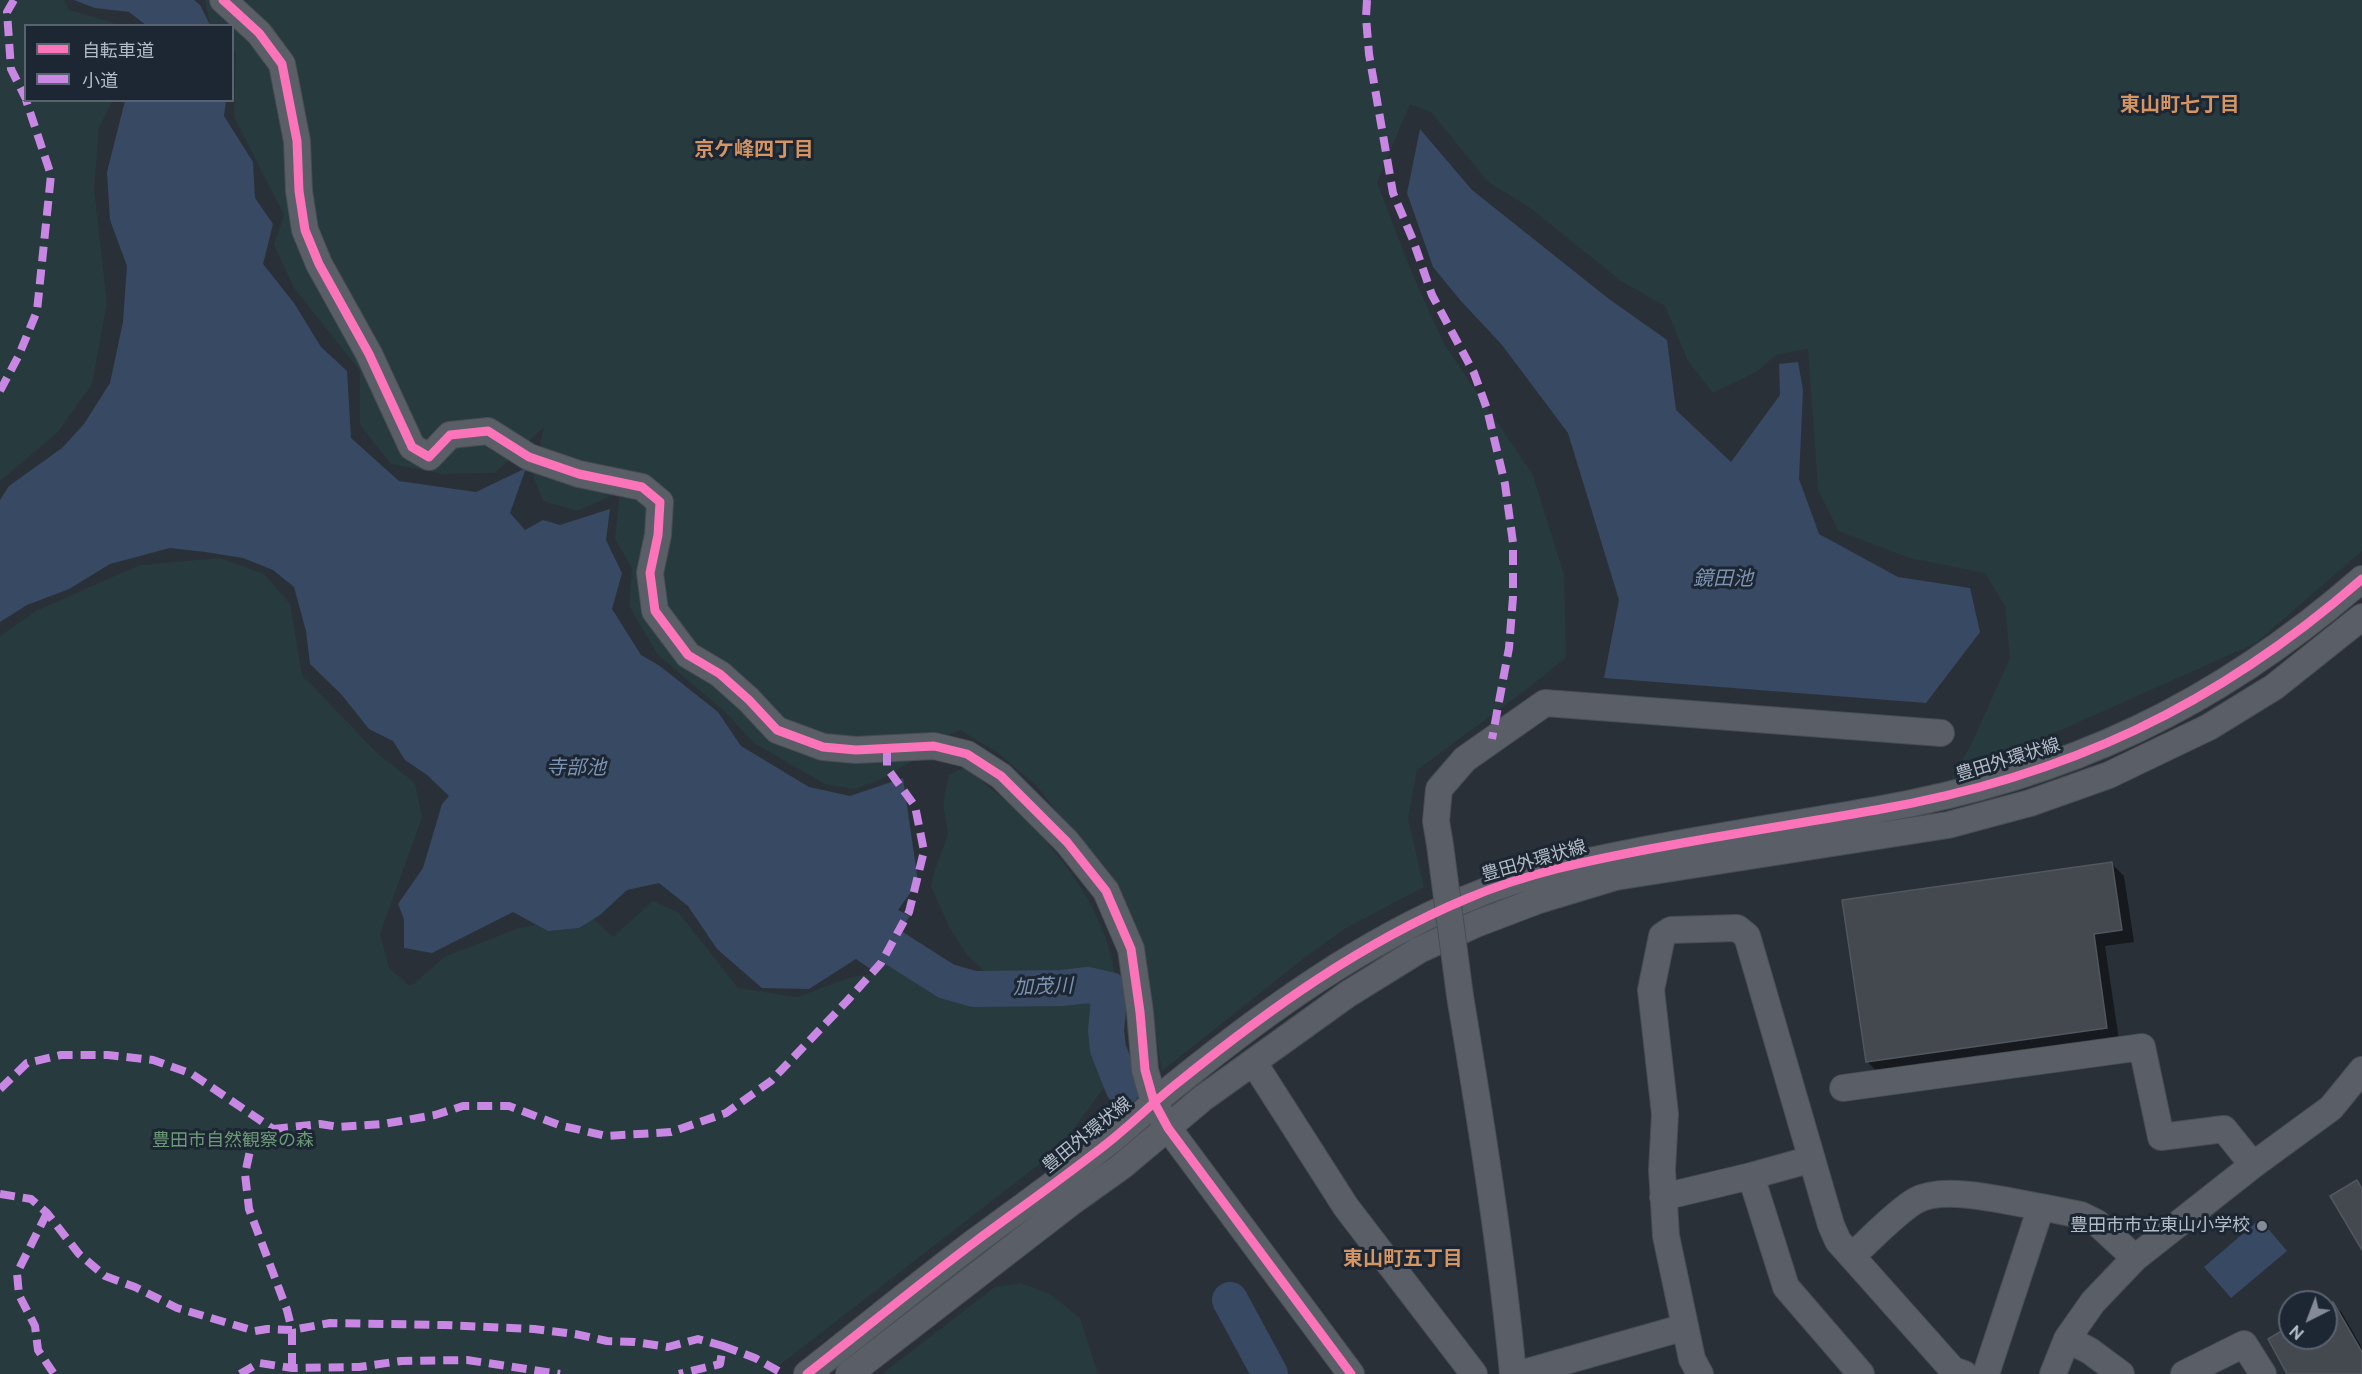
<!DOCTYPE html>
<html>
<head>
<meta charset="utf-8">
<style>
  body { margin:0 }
  #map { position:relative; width:2362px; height:1374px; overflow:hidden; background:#2a3038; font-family:Raleway,"Noto Sans JP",sans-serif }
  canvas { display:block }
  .legend { position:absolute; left:24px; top:24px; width:210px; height:78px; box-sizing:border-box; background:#1d2633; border:2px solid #59626f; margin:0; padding:8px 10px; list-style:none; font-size:18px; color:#b4bcc9 }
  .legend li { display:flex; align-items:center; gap:12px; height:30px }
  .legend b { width:30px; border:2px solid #59626f }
  .north { position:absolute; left:2278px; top:1290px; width:60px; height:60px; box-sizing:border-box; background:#1d2633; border:2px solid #59626f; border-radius:50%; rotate:222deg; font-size:16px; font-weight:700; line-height:24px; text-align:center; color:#b4bcc9 }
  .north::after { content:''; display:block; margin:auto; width:21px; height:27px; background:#848b96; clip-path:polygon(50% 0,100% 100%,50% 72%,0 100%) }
</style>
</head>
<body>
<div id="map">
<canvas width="2362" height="1374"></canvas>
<ul class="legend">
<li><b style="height:8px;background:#fb73b8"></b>自転車道</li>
<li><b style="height:8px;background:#c787e3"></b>小道</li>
</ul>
<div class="north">N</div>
</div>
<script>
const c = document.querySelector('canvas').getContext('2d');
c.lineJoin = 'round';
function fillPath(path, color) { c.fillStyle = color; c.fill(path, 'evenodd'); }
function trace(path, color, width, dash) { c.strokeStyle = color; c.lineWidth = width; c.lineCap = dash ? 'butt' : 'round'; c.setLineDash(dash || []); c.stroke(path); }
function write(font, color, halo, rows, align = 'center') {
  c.font = font + ' Raleway,"Noto Sans JP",sans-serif'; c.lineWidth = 6; c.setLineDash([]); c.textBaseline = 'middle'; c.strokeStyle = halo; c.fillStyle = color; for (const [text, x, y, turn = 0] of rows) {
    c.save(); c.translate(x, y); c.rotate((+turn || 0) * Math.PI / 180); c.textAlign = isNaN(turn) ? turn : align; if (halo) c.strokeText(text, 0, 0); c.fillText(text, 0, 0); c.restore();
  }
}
fillPath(new Path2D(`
  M0 0H64L69 10 121 25 26 26V100L112 101 99 128 94 189 107 302 92 384 58 432 0 481Z
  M205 0H2362V551L2256 643 1951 779 1970 747 2010 658 2005 606 1985 573 1909 558 1839 531 1818 489 1808 349 1776 355 1756 372 1713 393 1688 361 1665 306 1621 281 1529 207 1488 182 1431 112 1410 104 1377 182 1411 271 1444 344 1532 473 1564 574 1566 657 1531 686 1417 770 1408 819 1424 887 1346 928 1308 955 1162 1071 1141 953 1106 876 1036 785 997 752 960 730 932 742 914 760 882 779 854 789 825 784 754 743 724 711 658 655 629 606 632 568 615 539 620 492 577 511 543 501 533 476 544 427 495 473 443 474 391 464 360 425V371L294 288 274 245 284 215 234 117 236 53 233 49 232 26 210 25Z
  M220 558 264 574 290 604 302 675 378 754 415 783 422 818 380 934 389 968 408 985 414 984 444 957 519 928 590 915 613 937 653 901 679 913 738 988 797 997 851 977 873 974 896 955 905 963 951 990 976 998H1102L1104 1007V1054L1111 1078 1059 1149 768 1374H0V636L36 611 140 565Z
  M965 767C1033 822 1104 889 1116 981H995L968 956 949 927 931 886 934 872 948 835 943 803 949 775Z
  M1021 1283 1050 1294 1080 1318 1098 1374H882L995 1287Z`), '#273a3e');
fillPath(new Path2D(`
  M74 0H194L200 5 210 25H146L129 12 95 8Z
  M125 101H226L224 116 253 162 255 198 273 224 263 264 294 303 321 347 347 371 351 438 399 481 476 492 526 468 510 513 525 530 543 520 560 525 610 509 606 540 622 573 612 609 641 655 660 666 718 712 741 746 809 787 850 796 903 778 918 882 898 910 910 916 872 970 856 959 809 989 762 988 717 949 688 906 659 883 627 890 600 915 579 928 548 931 513 912 432 953 404 948V919L398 904 423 868 442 804 449 796 427 775 405 760 393 741 369 729 341 694 310 664 306 631 294 587 273 570 243 558 205 552 170 548 110 564 69 589 27 605 0 622V500L9 486 62 448 84 424 110 383 123 322 127 266 110 220 107 172Z
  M1420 129 1472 190 1609 299 1667 340 1676 410 1731 462 1780 395 1779 364 1798 362 1803 390 1799 479 1819 534 1898 577 1970 588 1980 632 1926 703 1604 678 1619 600 1568 433 1502 345 1461 301 1433 267 1407 193Z
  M2260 1219 2287 1251 2231 1298 2204 1267Z`), '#384963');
fillPath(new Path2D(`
  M2111 863 2124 876 2134 942 2105 946 2119 1040 1879 1074 1867 1061Z
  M2333 1304 2342 1313 2362 1348V1374H2289L2290 1328V1338H2326V1308Z`), '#0007');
trace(new Path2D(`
  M888 944 946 981 974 989 1062 988 1088 985 1110 990 1106 1030 1108 1049 1123 1087
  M1230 1300 1270 1374`), '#384963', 36);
const building = new Path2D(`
  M2112 862 2122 930 2094 934 2107 1028 1866 1062 1842 900Z
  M2357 1180 2362 1189V1250L2330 1196Z
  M2333 1302 2362 1352V1374H2287L2268 1339 2290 1326V1338H2326V1306Z`);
fillPath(building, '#444950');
trace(building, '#52575f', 1.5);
const minor = new Path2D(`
  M223 0 259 33 282 64 297 141 299 191 305 230 319 264 369 354 412 447 429 457 450 435 488 431 529 457 579 474 642 487 660 502 658 535 650 573 655 611 688 655 720 674 749 700 777 730 823 747 856 750 934 746 967 754 1001 776 1067 842 1106 891 1131 949 1140 1012 1145 1070 1154 1102 1168 1128 1351 1374
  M1440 845 1436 821 1439 789 1465 759 1545 703 1941 733
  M1460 996C1481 1122 1501 1247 1513 1374
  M1254 1063 1346 1207 1474 1374
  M1843 1088 2142 1047 2161 1137 2224 1129 2253 1165
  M1812 1159 1751 1176 1786 1287 1861 1374
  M1663 1197 1751 1176
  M1852 1256C1870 1240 1895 1213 1915 1201 1945 1184 2007 1202 2041 1207
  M2067 1339 2090 1351 2121 1374
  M807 1374C863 1330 919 1284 976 1241 1019 1209 1063 1178 1105 1145 1131 1125 1154 1101 1180 1081 1268 1010 1361 943 1466 899 1526 873 1591 860 1655 848 1729 834 1802 823 1876 810 2066 777 2217 706 2362 579
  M849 1374 1073 1201 1122 1166 1203 1098 1348 994 1419 950 1476 924 1539 900 1615 877 1948 825 2030 803 2109 775 2209 727 2274 687 2362 617
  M1520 1374 1685 1327
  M1700 1374 1692 1359 1666 1236 1662 1170 1665 1114 1651 990 1662 936 1671 930 1737 928 1747 936 1831 1225 1838 1241 1953 1370 1964 1374
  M1986 1374 2041 1207 2081 1215 2097 1223 2135 1258
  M2053 1374 2067 1339 2093 1302 2135 1258 2253 1165 2331 1108 2362 1070
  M2184 1374 2244 1344 2263 1374`);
trace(minor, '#484c53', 28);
trace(minor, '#5a5e66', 26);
const minorBridge = new Path2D(`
  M1440 845 1460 996`);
trace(minorBridge, '#484c53', 28, []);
trace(minorBridge, '#5a5e66', 26);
trace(new Path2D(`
  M14 0 7 12 11 69 26 99
  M1367 0 1366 17 1369 54 1393 193 1413 240 1432 295 1474 373 1487 409 1505 484 1513 543V597L1509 648 1492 739
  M0 391 19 355 37 311 51 175 26 100
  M0 1089 27 1063 61 1055H108L153 1060 192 1074 273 1129
  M273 1129 320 1124 339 1127 383 1124 435 1115 463 1106H509L559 1125 606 1136 671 1132 726 1113 771 1081 847 1001 881 963 909 912 924 851 915 806 887 768V749
  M0 1194 31 1199 47 1213 79 1254 105 1276 135 1287 177 1308 255 1331 267 1329 292 1330 287 1310 249 1209 245 1174 251 1146 273 1129
  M47 1213 17 1273 19 1295 35 1326 38 1350 54 1374
  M723 1346 755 1358 780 1372
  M292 1368V1330L330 1323 444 1325 534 1329 575 1334 607 1341 635 1342 668 1347 698 1339 723 1346 720 1364 679 1374
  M240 1374 259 1363 292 1368 359 1367 401 1361 467 1360 560 1374`), '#c787e3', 8, [15, 8]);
trace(new Path2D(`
  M223 0 259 33 282 64 297 141 299 191 305 230 319 264 369 354 412 447 429 457 450 435 488 431 529 457 579 474 642 487 660 502 658 535 650 573 655 611 688 655 720 674 749 700 777 730 823 747 856 750 934 746 967 754 1001 776 1067 842 1106 891 1131 949 1140 1012 1145 1070 1154 1102 1168 1128 1351 1374
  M807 1374C863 1330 919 1284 976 1241 1019 1209 1063 1178 1105 1145 1131 1125 1154 1101 1180 1081 1268 1010 1361 943 1466 899 1526 873 1591 860 1655 848 1729 834 1802 823 1876 810 2066 777 2217 706 2362 579`), '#fb73b8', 9);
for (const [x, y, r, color] of [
  [2262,1226,6,"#848b96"]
]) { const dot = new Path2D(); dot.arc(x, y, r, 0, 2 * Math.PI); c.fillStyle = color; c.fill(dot); trace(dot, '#1d2633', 2); }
write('18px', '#b4bcc9', '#1d2633', [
  ["豊田外環状線",2008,760,-17],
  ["豊田外環状線",1534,861,-16],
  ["豊田外環状線",1087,1135,-39]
]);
write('18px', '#6b9a76', '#1d2633', [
  ["豊田市自然観察の森",233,1141]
]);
write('18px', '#b4bcc9', '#1d2633', [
  ["豊田市市立東山小学校",2250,1226]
], 'right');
write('bold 20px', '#d59563', '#1d2633', [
  ["東山町七丁目",2180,105],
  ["京ケ峰四丁目",754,150],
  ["東山町五丁目",1403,1259]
]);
write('italic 20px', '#7c92b1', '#1d2633', [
  ["鏡田池",1723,579],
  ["寺部池",576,768],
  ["加茂川",1043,987,-2]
]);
</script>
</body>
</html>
